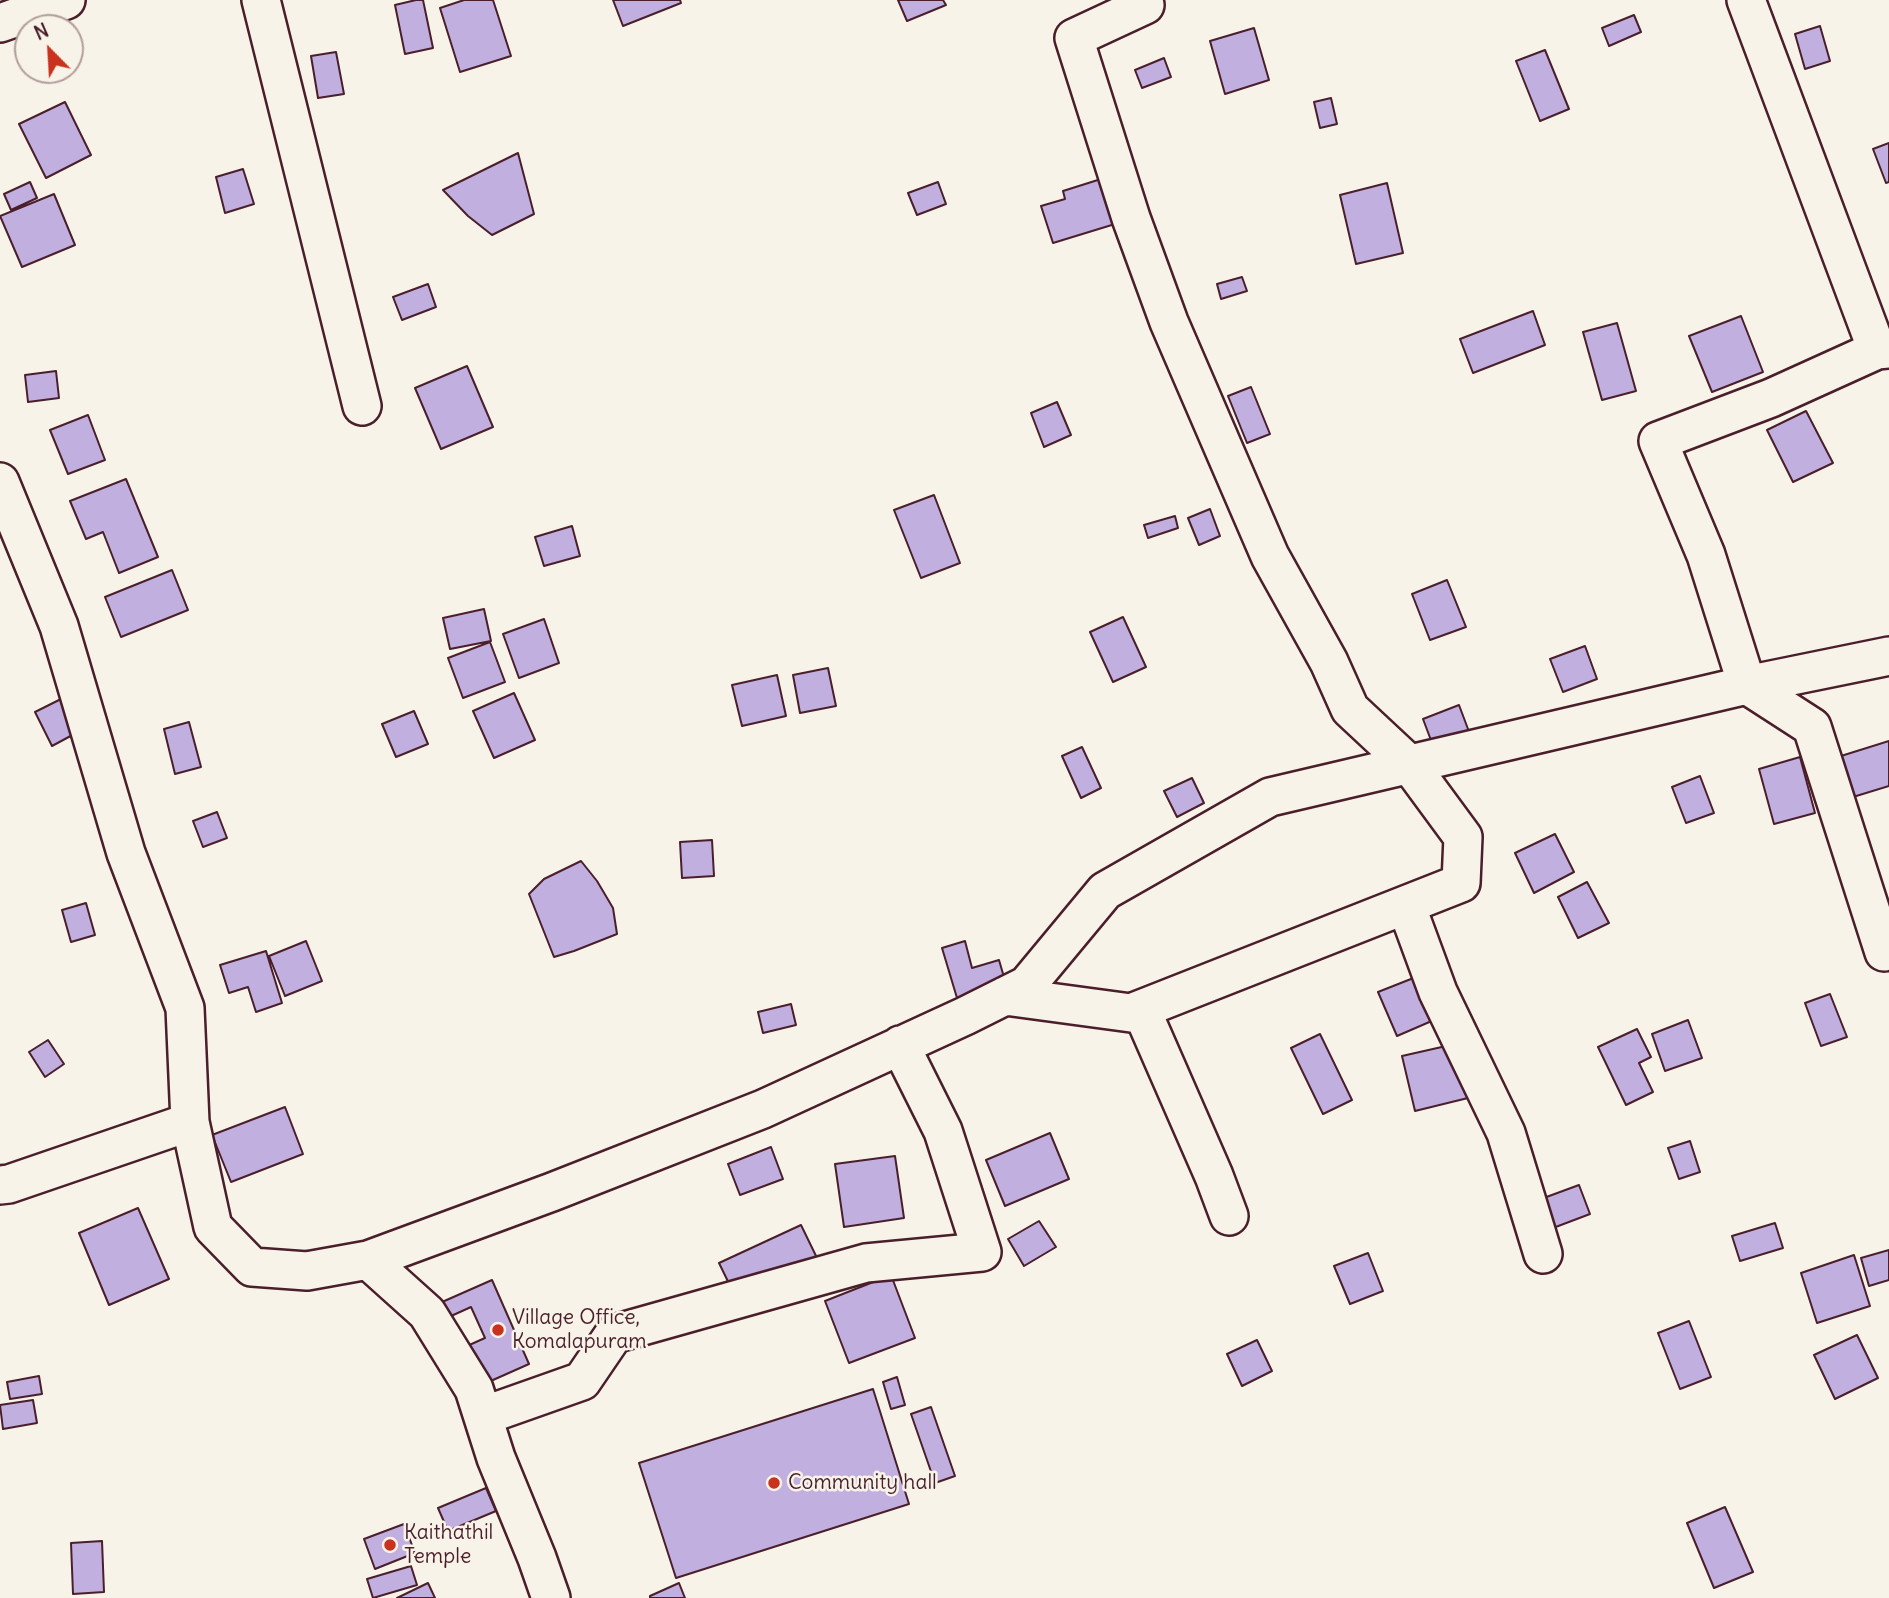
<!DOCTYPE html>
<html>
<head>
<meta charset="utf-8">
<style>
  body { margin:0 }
  #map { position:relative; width:1889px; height:1598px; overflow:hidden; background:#f7f3e8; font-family:Delius,sans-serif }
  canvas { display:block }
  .north { position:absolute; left:14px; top:14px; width:70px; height:70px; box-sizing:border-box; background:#f7f3e8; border:2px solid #b29e9c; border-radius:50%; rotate:336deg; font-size:19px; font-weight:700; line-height:28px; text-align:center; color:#4a1f2b }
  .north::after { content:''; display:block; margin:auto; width:24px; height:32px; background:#c8321e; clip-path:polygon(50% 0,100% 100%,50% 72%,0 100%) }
</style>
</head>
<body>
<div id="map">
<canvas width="1889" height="1598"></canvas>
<div class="north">N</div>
</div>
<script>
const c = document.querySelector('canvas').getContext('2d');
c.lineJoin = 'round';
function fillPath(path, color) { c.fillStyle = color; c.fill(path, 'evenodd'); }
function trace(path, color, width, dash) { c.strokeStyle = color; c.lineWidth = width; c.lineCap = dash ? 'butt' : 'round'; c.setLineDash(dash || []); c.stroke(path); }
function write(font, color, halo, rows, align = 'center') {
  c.font = font + ' Delius,sans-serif'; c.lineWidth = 5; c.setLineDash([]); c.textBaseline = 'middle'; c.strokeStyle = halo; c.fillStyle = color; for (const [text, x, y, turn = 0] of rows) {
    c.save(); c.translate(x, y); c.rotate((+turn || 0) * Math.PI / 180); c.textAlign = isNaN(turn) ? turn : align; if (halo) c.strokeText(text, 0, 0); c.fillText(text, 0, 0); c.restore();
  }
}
const building = new Path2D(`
  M416 0H423L433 48 405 54 395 5Z
  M464 0H493L511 56 460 72 440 8Z
  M613 0H680L681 3 623 26Z
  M898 0H943L946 5 907 21Z
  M1634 15 1641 32 1609 46 1602 28Z
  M1820 26 1830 61 1805 69 1795 34Z
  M1254 28 1269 80 1225 94 1210 41Z
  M1545 50 1569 109 1540 121 1516 61Z
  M336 52 344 94 318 98 311 56Z
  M1164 58 1171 77 1142 88 1135 70Z
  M1331 98 1337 124 1320 128 1314 102Z
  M65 102 91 155 46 178 19 124Z
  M1889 143V182L1886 183 1873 149Z
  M518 153 534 214 492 235 468 216 443 190Z
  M243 169 254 204 225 213 216 177Z
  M1101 179 1115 224 1053 243 1041 206 1065 199 1063 191Z
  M30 182 37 198 11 210 4 194Z
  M938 182 946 204 917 215 908 193Z
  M1387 183 1403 253 1356 264 1340 195Z
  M54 194 75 245 22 267 0 216Z
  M1242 277 1247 291 1221 299 1217 284Z
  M428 284 436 307 402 320 393 297Z
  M1533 311 1545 345 1473 373 1460 339Z
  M1741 316 1763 372 1712 392 1689 336Z
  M1617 323 1636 391 1602 400 1583 332Z
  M467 366 493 427 441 449 415 388Z
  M56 371 59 398 28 402 25 375Z
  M1251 387 1270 434 1247 443 1228 396Z
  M1057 402 1071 435 1044 447 1031 413Z
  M1806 411 1833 463 1793 482 1767 430Z
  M88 415 105 460 68 474 50 430Z
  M126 479 158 557 119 573 103 532 86 539 70 501Z
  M934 495 960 563 921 578 894 510Z
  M1210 509 1220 536 1199 545 1188 518Z
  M1175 516 1178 528 1148 538 1144 525Z
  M572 526 580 556 544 566 535 537Z
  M172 570 188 610 121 637 105 597Z
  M1447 580 1466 627 1430 640 1412 594Z
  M484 609 491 641 450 649 443 618Z
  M1123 617 1146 667 1113 682 1090 632Z
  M544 619 559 663 519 678 503 634Z
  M490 642 505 682 463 698 448 658Z
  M1585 646 1597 679 1563 692 1550 659Z
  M828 668 836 706 800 713 793 675Z
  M777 675 786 716 742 726 732 685Z
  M514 693 535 740 494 758 473 711Z
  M61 699 78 732 52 746 35 712Z
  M1459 705 1471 737 1435 751 1423 719Z
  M414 711 428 744 396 757 382 724Z
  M189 722 201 767 175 774 164 729Z
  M1889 741V786L1853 797 1841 756Z
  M1082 747 1101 788 1081 798 1062 756Z
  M1800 757 1815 813 1774 824 1759 769Z
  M1700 776 1714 813 1686 823 1672 787Z
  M1192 778 1204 803 1177 817 1164 791Z
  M217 812 227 838 203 847 193 821Z
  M1555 834 1574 872 1534 893 1515 853Z
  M712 840 714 876 682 878 680 842Z
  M581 861 597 881 613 908 617 934 574 951 554 957 529 894 544 879Z
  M1587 882 1609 923 1578 938 1558 897Z
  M86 903 95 935 71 942 62 910Z
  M306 941 322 981 285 996 269 956Z
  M965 941 972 968 999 960 1006 984 957 998 942 948Z
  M266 951 282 1003 256 1012 248 987 229 993 220 965Z
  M1416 977 1434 1020 1397 1036 1378 992Z
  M1830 994 1847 1037 1821 1046 1805 1003Z
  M791 1004 796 1025 763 1033 758 1012Z
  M1688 1020 1702 1058 1665 1071 1652 1034Z
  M1637 1029 1651 1057 1639 1063 1653 1092 1626 1105 1598 1047Z
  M1320 1034 1352 1100 1323 1114 1291 1048Z
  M48 1040 64 1064 45 1077 29 1052Z
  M1455 1044 1468 1098 1415 1111 1402 1056Z
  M285 1107 303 1154 231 1182 212 1135Z
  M1050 1133 1069 1179 1005 1206 986 1160Z
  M1690 1141 1700 1172 1679 1179 1668 1148Z
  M771 1147 783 1179 740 1195 728 1164Z
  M895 1156 904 1218 844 1227 835 1164Z
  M1579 1185 1590 1214 1553 1228 1541 1199Z
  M138 1208 169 1279 109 1305 79 1233Z
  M1039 1221 1056 1247 1024 1266 1008 1239Z
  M1775 1223 1783 1248 1740 1261 1732 1236Z
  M801 1225 818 1260 737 1300 719 1263Z
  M1889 1250V1280L1869 1286 1861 1258Z
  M1368 1253 1383 1291 1350 1304 1334 1266Z
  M1854 1255 1870 1306 1817 1323 1801 1273Z
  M891 1275 915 1338 849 1363 825 1301Z
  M492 1280 529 1364 484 1384 467 1346 485 1338 471 1307 440 1321 433 1306Z
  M1689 1321 1711 1377 1680 1389 1658 1333Z
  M1857 1335 1878 1378 1835 1399 1814 1355Z
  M1257 1340 1272 1371 1242 1386 1227 1354Z
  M39 1376 42 1394 10 1399 7 1382Z
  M897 1377 905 1405 891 1409 883 1382Z
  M873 1389 909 1504 676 1578 639 1463Z
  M33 1400 37 1423 3 1429 0 1405Z
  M931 1407 955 1476 935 1483 911 1414Z
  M486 1488 496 1511 448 1531 438 1508Z
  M1725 1507 1753 1572 1714 1588 1687 1523Z
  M404 1524 415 1553 375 1569 364 1539Z
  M102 1541 104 1592 73 1594 71 1543Z
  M411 1566 417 1585 373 1598 367 1579Z
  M428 1583 435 1598H397Z
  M679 1583 685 1598H650V1596Z`);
fillPath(building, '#c0afdf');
trace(building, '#4a1f2b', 2);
const minor = new Path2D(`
  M261 0 362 406
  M1746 0 1877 350 1889 349
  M0 23 66 0
  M1877 350 1771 398 1658 441 1706 555 1747 685 1812 727 1884 952 1889 951
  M0 482 59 626 126 853 185 1008 190 1122 213 1227 252 1267 307 1271 368 1260 427 1313 474 1389 496 1458 537 1558 551 1598
  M1406 905 1438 992 1506 1133 1543 1254
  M1005 996 1131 1013 1461 883 1463 837 1410 765 1350 709 1329 662 1270 556 1169 322 1131 218 1074 38 1145 5 1143 0
  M1141 1009 1214 1176 1229 1216
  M0 1185 9 1184 190 1122
  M368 1260 552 1192 763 1109 965 1016 1027 985 1105 891 1270 797 1747 685 1889 656
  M483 1416 582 1381 614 1334 866 1263 982 1252 943 1131 900 1045`);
trace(minor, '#4a1f2b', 42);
trace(minor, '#f7f3e8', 37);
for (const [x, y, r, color] of [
  [498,1330,7,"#c8321e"],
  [774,1483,7,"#c8321e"],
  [390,1545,7,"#c8321e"]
]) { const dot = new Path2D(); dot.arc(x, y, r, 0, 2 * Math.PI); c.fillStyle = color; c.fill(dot); trace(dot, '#f7f3e8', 2.5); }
write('21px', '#4a1f2b', '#f7f3e8', [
  ["Village Office,",512,1318],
  ["Komalapuram",512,1342],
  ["Community hall",788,1483],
  ["Kaithathil",404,1533],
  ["Temple",404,1557]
], 'left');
</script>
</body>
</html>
